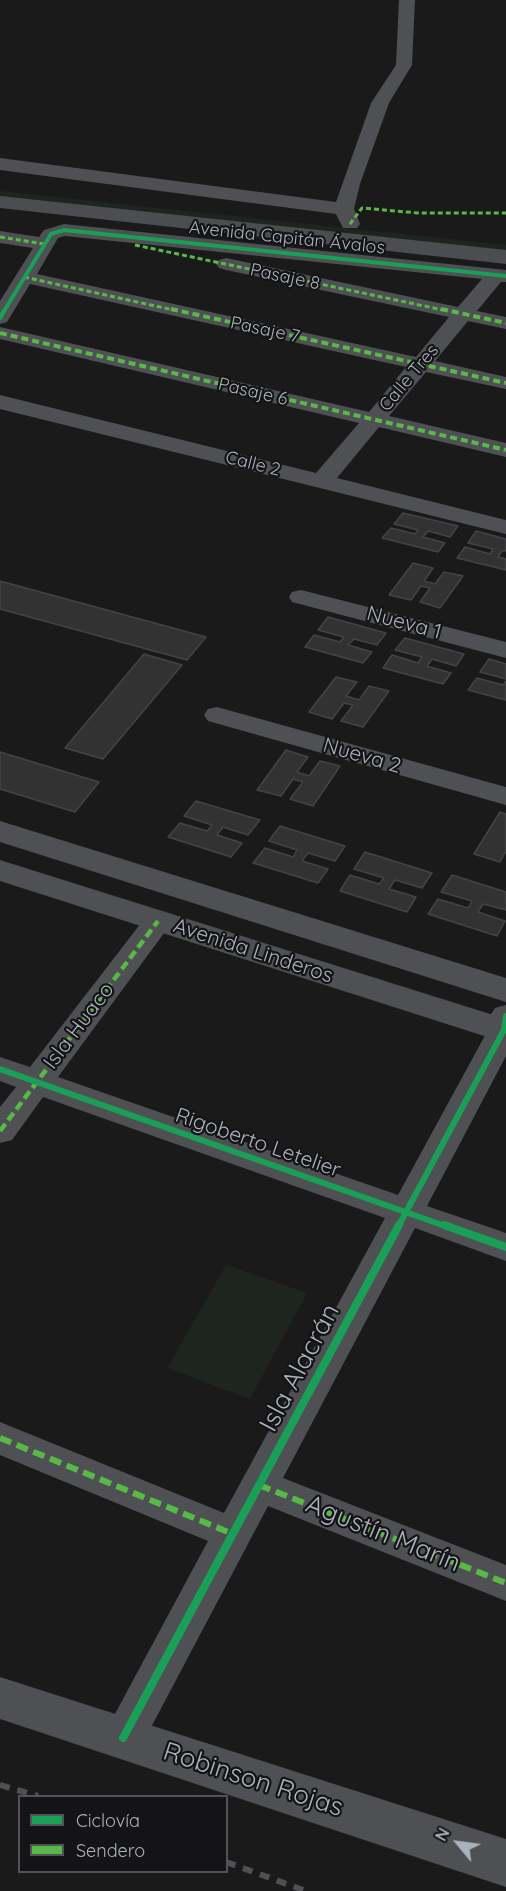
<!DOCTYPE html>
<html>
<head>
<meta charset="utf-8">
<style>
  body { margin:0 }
  #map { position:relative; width:506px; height:1891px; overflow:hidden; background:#1a1a1b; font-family:Quicksand,sans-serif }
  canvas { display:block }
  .legend { position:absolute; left:18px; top:1795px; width:210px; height:78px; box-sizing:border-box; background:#141417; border:2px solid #505359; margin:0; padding:8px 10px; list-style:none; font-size:18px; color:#abb2bc }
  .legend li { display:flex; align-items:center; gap:12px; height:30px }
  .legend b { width:30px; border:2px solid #505359 }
  .north { position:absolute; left:428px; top:1813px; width:60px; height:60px; -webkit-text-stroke:4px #141417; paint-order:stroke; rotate:299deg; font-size:16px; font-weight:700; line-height:24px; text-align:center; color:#abb2bc }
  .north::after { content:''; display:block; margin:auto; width:21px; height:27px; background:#abb2bc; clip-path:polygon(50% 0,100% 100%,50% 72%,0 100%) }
</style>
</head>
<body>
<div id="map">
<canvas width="506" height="1891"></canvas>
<ul class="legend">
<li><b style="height:8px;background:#1a9f57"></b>Ciclovía</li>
<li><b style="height:8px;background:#58b947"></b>Sendero</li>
</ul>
<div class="north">N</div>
</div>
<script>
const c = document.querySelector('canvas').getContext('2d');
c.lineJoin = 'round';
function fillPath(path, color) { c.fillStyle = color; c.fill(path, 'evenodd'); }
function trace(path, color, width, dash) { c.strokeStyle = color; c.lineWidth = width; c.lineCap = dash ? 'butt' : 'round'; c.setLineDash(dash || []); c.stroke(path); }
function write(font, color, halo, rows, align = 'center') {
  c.font = font + ' Quicksand,sans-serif'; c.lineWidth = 4.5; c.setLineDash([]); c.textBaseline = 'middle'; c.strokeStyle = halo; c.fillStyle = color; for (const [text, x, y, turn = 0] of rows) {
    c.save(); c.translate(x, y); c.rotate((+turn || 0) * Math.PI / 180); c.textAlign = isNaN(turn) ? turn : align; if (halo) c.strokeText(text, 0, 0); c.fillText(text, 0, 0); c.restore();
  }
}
fillPath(new Path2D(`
  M0 191 506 245V252L0 199Z
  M226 1265 307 1293 250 1399 167 1368Z`), '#1e251e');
const building = new Path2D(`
  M403 513 458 526 450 537 428 531 423 537 445 543 438 552 382 538 391 528 415 534 418 530 394 524Z
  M476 531 506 539V551H502L498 557 506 559V570L457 558 465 547 490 554 493 549 468 543Z
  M413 563 433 568 424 581 435 584 444 572 463 576 440 608 420 602 430 588 421 586 411 600 389 595Z
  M0 581 206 637 187 660 0 609Z
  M328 617 386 633 377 645 354 639 348 645 372 652 363 663 305 647 314 635 340 642 344 637 318 630Z
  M405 638 464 654 456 666 432 659 427 666 451 673 443 684 383 668 392 655 418 663 422 657 395 650Z
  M144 654 182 665 103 759 65 748Z
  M489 659 506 664V679L480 672Z
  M336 677 357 682 346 696 359 700 369 686 389 691 363 727 341 721 353 705 344 703 332 719 309 712Z
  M477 678 503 685 506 681V700L468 690Z
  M286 750 308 757 297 772 309 776 320 761 340 766 313 806 290 799 303 782 293 779 281 796 257 790Z
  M0 752 99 782 75 812 0 789Z
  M196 801 260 820 248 835 223 827 217 835 242 843 231 857 168 837 180 823 207 831 212 825 184 816Z
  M500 812 506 814V851L500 862 474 854Z
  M280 826 345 846 335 861 308 853 302 861 328 869 318 883 253 863 265 848 293 857 297 850 269 841Z
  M365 852 432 873 422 888 395 880 389 889 416 897 407 912 340 891 350 875 379 884 384 878 354 869Z
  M452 875 506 892V910L483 904 478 912 505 921 497 936 428 914 438 899 468 908 472 901 441 892Z`);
fillPath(building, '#323233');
trace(building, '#434447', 1.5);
fillPath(new Path2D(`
  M399 0H415L412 65 389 103 360 184 354 209 360 224 357 228H343L336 214 0 170V158L336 202 371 103 396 65Z
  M64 224 506 270V282H501L477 311 506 317V329L468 321 435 361 506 377V389L426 372 389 416 506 443V457L379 427 337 478 506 520V534L0 409V395L316 473 359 423 0 339V327L369 412 406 367 30 284 7 322 0 324V301L33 248 0 243V231L39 237 44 230ZM65 236 482 279 458 307 226 258 219 260 216 264 219 268 226 270 449 317 416 357 37 274 58 238Z
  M301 590 506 642V658L292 602 289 597 292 592Z
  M217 707 506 787V805L208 721 204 715 208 709Z
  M158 911 168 914 173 921 58 1077 398 1195 488 1030 490 1016 495 1008 506 1005V1056L427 1206 506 1233V1261L415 1228 283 1478 506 1565V1601L268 1506 138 1752 123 1758 108 1752 102 1738 208 1541 0 1455V1422L224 1513 385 1218 43 1097 12 1140 0 1143V1107L16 1087 0 1081V1057L30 1067 148 914Z`), '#4e5054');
fillPath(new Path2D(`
  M0 821 506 978V1002L0 842Z
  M0 860 506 1019V1043L0 881Z
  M0 1677 506 1839V1887L0 1719Z`), '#4e5054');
fillPath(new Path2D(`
  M0 196 506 250V264L0 208Z`), '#4c4d50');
trace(new Path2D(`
  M0 1785 38 1796
  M226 1862 306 1891`), '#4e5053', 6, [10, 8]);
trace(new Path2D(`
  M350 224 362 208 418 213H506
  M0 237 44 244
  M135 245 448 311
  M24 277 178 311`), '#58b947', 3, [5, 3]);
trace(new Path2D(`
  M171 309 506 383
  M441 309 506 323
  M0 333 506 450`), '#58b947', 4, [7, 4]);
trace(new Path2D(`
  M0 1131 158 921`), '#58b947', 4.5, [9, 4.5]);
trace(new Path2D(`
  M0 1438 233 1534
  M259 1485 506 1583`), '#58b947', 6, [12, 6]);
trace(new Path2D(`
  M4 311 51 234 64 230 506 276`), '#1a9f57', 4);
trace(new Path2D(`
  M0 318 5 309`), '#1a9f57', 4.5);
trace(new Path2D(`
  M0 1069 448 1227
  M398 1227 504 1030 506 1016`), '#1a9f57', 6);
trace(new Path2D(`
  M444 1225 506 1247
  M123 1738 399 1225`), '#1a9f57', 8);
write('18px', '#abb2bc', '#141417', [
  ["Avenida Capitán Ávalos",287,238,6],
  ["Pasaje 8",285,277,12],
  ["Pasaje 7",265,330,12],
  ["Calle Tres",409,378,-50],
  ["Pasaje 6",253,392,13],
  ["Calle 2",253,464,14]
]);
write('21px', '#abb2bc', '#141417', [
  ["Nueva 1",404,623,15],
  ["Nueva 2",362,756,16],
  ["Avenida Linderos",253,951,18],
  ["Isla Huaco",79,1026,-53],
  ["Rigoberto Letelier",258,1143,19]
]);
write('26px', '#abb2bc', '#141417', [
  ["Isla Alacrán",300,1368,-62],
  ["Agustín Marín",383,1534,22],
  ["Robinson Rojas",253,1780,18]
]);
</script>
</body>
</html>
